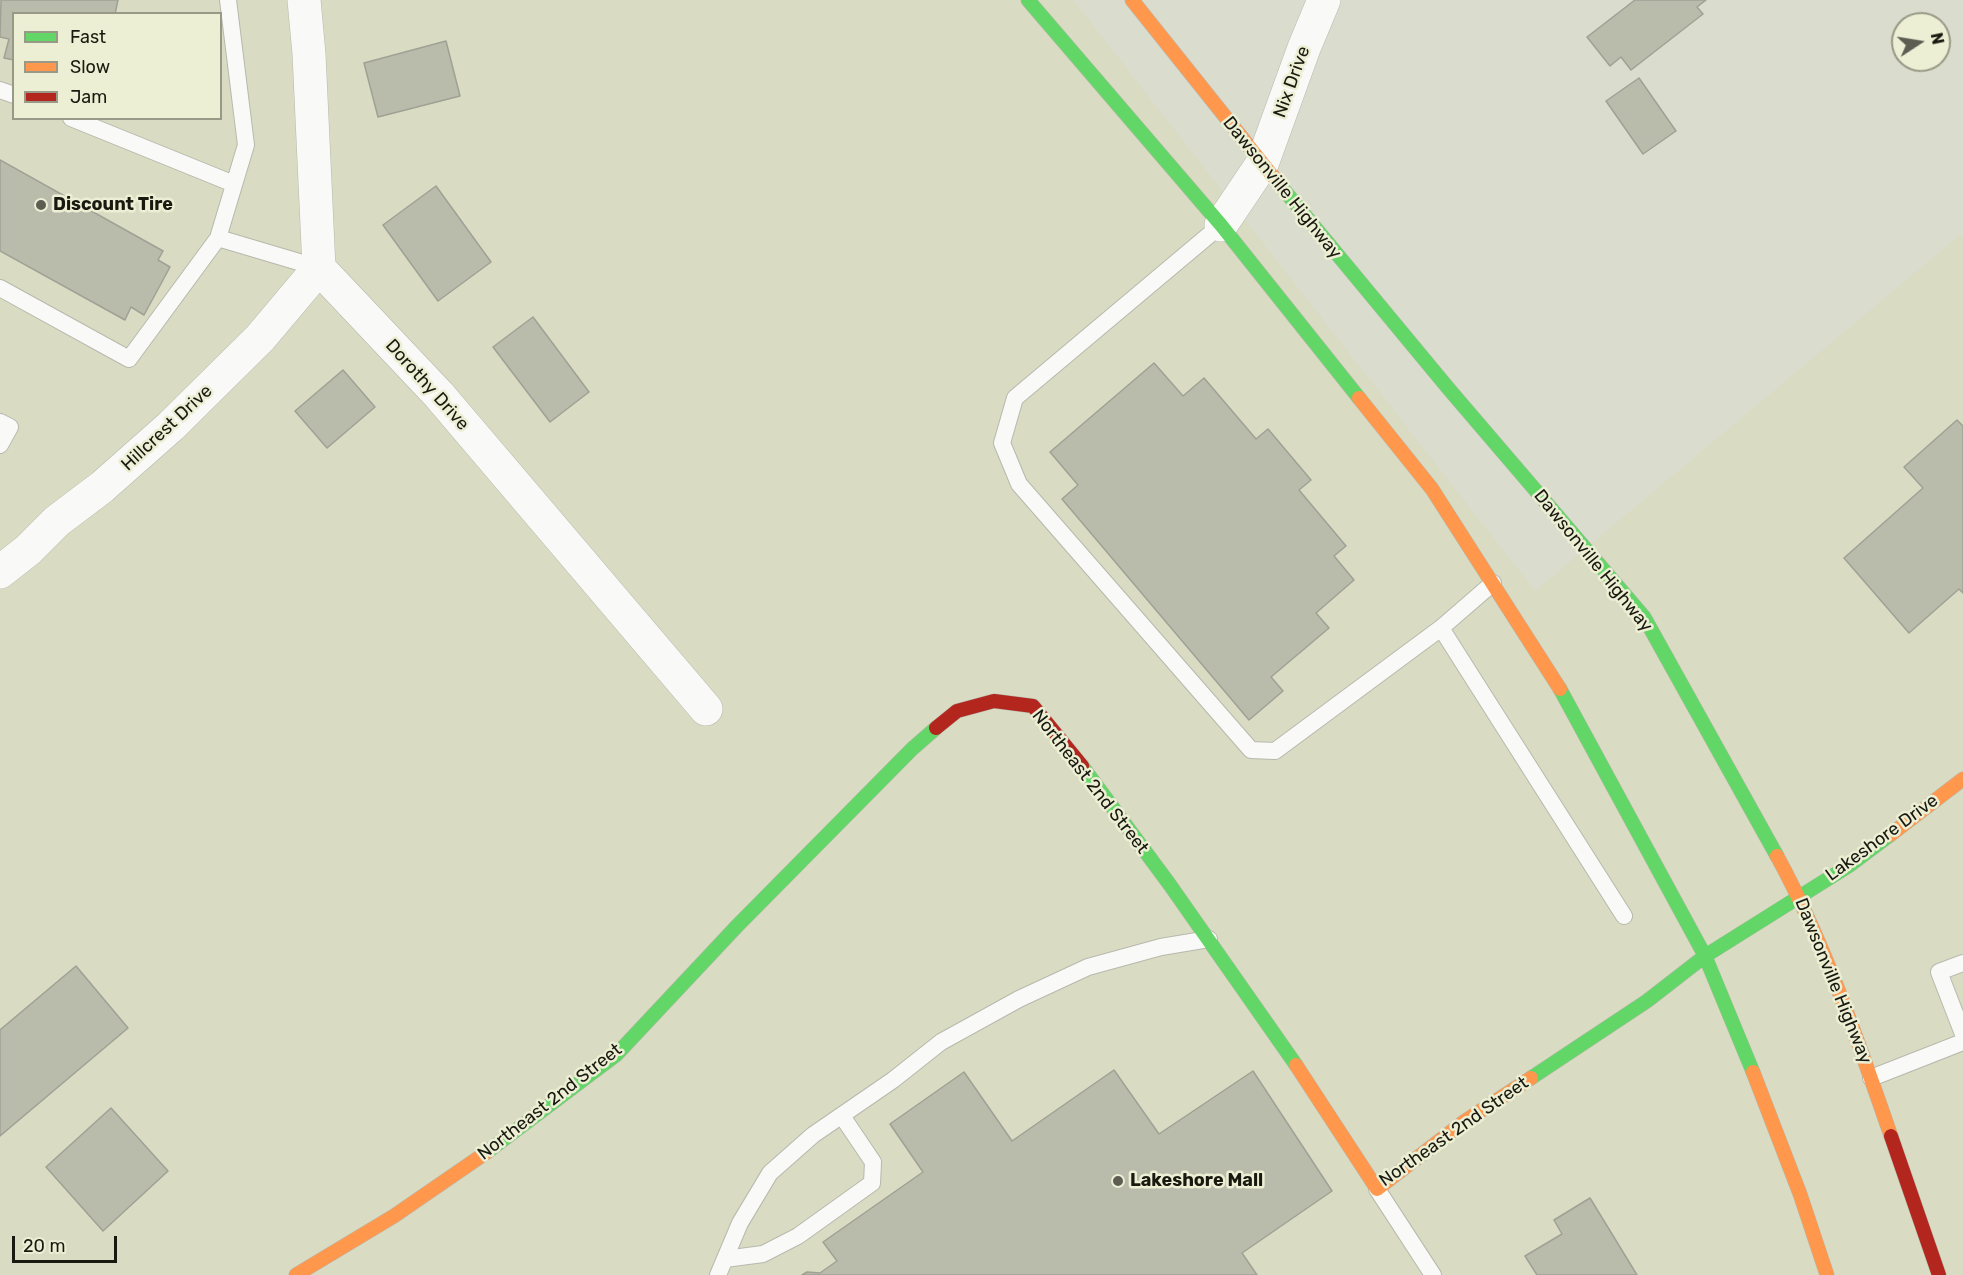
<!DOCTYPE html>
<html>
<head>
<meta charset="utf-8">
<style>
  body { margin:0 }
  #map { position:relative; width:1963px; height:1275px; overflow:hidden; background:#dadccd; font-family:Rubik,sans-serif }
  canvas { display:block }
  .legend { position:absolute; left:12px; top:12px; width:210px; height:108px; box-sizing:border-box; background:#ecefd4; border:2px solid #989986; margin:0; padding:8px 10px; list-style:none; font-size:18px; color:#191910 }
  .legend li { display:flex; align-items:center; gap:12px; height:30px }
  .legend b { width:30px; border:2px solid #989986 }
  .north { position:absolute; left:1891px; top:12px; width:60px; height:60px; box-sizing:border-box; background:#ecefd4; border:2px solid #989986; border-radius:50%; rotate:78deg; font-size:16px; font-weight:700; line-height:24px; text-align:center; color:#191910 }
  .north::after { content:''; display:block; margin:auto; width:21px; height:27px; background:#5d5d52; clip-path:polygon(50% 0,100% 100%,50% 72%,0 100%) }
  .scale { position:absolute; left:12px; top:1236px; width:105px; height:27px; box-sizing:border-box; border:3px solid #191910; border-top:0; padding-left:8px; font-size:18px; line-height:21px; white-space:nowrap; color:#191910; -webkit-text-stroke:4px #ecefd4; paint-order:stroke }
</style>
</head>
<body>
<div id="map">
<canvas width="1963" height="1275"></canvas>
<ul class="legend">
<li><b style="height:8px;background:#63d668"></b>Fast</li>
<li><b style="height:8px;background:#ff974d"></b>Slow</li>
<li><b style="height:8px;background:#b3261e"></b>Jam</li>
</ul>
<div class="north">N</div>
<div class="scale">20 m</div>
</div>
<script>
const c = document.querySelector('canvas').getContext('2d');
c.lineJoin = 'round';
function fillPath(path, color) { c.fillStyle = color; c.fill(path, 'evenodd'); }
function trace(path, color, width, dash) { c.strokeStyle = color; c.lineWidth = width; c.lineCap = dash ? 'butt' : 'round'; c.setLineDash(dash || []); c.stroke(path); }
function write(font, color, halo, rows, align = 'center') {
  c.font = font + ' Rubik,sans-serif'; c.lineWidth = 5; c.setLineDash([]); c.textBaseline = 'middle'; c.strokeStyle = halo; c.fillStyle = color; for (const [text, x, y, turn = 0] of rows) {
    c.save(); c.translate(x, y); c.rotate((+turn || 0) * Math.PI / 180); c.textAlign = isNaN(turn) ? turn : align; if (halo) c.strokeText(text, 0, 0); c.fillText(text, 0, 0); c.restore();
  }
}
fillPath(new Path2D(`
  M0 0H1073L1535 591 1961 234 1963 237V1275H0ZM14 14H220V118H14Z`), '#d9dbc2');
const building = new Path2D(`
  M1 0H118L115 14H14V60L4 58 9 39 0 37Z
  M1635 0H1706L1697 7 1703 14 1631 70 1621 57 1610 66 1587 37Z
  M446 41 460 96 378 117 364 63Z
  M1639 78 1676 131 1643 154 1606 101Z
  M0 160 163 251 158 260 170 267 144 315 131 307 125 320 0 251Z
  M436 186 491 262 438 301 383 225Z
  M533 317 589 392 550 422 493 347Z
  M1154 363 1183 396 1204 378 1256 439 1268 429 1311 480 1299 490 1346 546 1334 556 1354 580 1316 613 1329 628 1271 677 1283 691 1249 720 1062 499 1078 485 1050 452Z
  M343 370 375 407 327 448 295 411Z
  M1957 420 1963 426V593L1959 589 1909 633 1844 558 1923 488 1904 467Z
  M76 966 128 1028 0 1136V1030Z
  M1114 1070 1159 1134 1253 1071 1332 1191 1242 1253 1257 1275H802L807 1272 820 1273 837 1261 823 1242 923 1172 890 1124 964 1072 1012 1141Z
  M111 1108 168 1171 103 1231 46 1167Z
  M1590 1198 1637 1275H1537L1525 1256 1562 1234 1554 1220Z`);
fillPath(building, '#babcab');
trace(building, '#9fa195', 1.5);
const lane = new Path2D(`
  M228 0 246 145 218 238 319 268
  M0 90 14 95
  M71 118 234 184
  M1221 225 1015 398 1002 443 1019 484 1251 750 1275 751 1441 628
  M0 288 129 359 218 238
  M0 422 10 427 0 445
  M1493 583 1441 628 1624 916
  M1963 963 1939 972 1963 1034
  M1871 1078 1963 1042
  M1377 1189 1433 1275
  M725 1259 763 1254 798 1236 872 1183 873 1162 842 1116
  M718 1275 740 1223 770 1173 813 1135 893 1080 941 1042 1019 999 1088 967 1161 947 1209 939`);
const street = new Path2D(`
  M304 0 309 54 319 268 439 395 706 709
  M1221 225 1262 164 1304 48 1324 0
  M0 572 28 550 57 521 102 487 171 426 260 338 319 268`);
const fast = new Path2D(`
  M1028 0 1221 225 1359 398
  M1279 184 1448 388 1644 617 1777 856
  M1560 689 1705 956 1753 1072
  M1082 766 1170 885 1296 1065
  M1531 1078 1647 1001 1705 956 1850 865 1890 835
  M487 1152 616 1055 737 926 912 749 936 728`);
const slow = new Path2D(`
  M1132 0 1279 184
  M1359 398 1432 489 1560 689
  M1890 835 1963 779
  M1777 856C1825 944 1858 1041 1891 1136
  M1296 1065 1377 1189 1465 1121 1531 1078
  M1753 1072 1800 1194 1827 1275
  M296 1275 394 1216 487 1152`);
const jam = new Path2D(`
  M936 728 957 711 994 701 1033 706 1082 766
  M1891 1136 1939 1275`);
trace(lane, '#b7b9ad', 18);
trace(street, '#b7b9ad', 34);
trace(fast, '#b7b9ad', 15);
trace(slow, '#b7b9ad', 15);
trace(jam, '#b7b9ad', 15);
trace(lane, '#f9faf8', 16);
trace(street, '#f9faf8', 33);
trace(fast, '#63d668', 14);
trace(slow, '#ff974d', 14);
trace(jam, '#b3261e', 14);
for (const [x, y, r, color] of [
  [41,205,6,"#5d5d52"],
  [1118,1181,6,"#5d5d52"]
]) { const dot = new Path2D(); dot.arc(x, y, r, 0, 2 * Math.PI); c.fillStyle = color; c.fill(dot); trace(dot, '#ecefd4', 2); }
write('18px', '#191910', '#ecefd4', [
  ["Nix Drive",1292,82,-70],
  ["Dawsonville Highway",1282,188,51],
  ["Dorothy Drive",427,385,48],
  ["Hillcrest Drive",167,428,-43],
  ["Dawsonville Highway",1593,561,51],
  ["Northeast 2nd Street",1090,782,52],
  ["Lakeshore Drive",1882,838,-36],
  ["Dawsonville Highway",1833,981,68],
  ["Northeast 2nd Street",550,1102,-38],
  ["Northeast 2nd Street",1454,1132,-35]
]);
write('bold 18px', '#191910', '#ecefd4', [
  ["Discount Tire",53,205],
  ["Lakeshore Mall",1130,1181]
], 'left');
</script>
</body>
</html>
